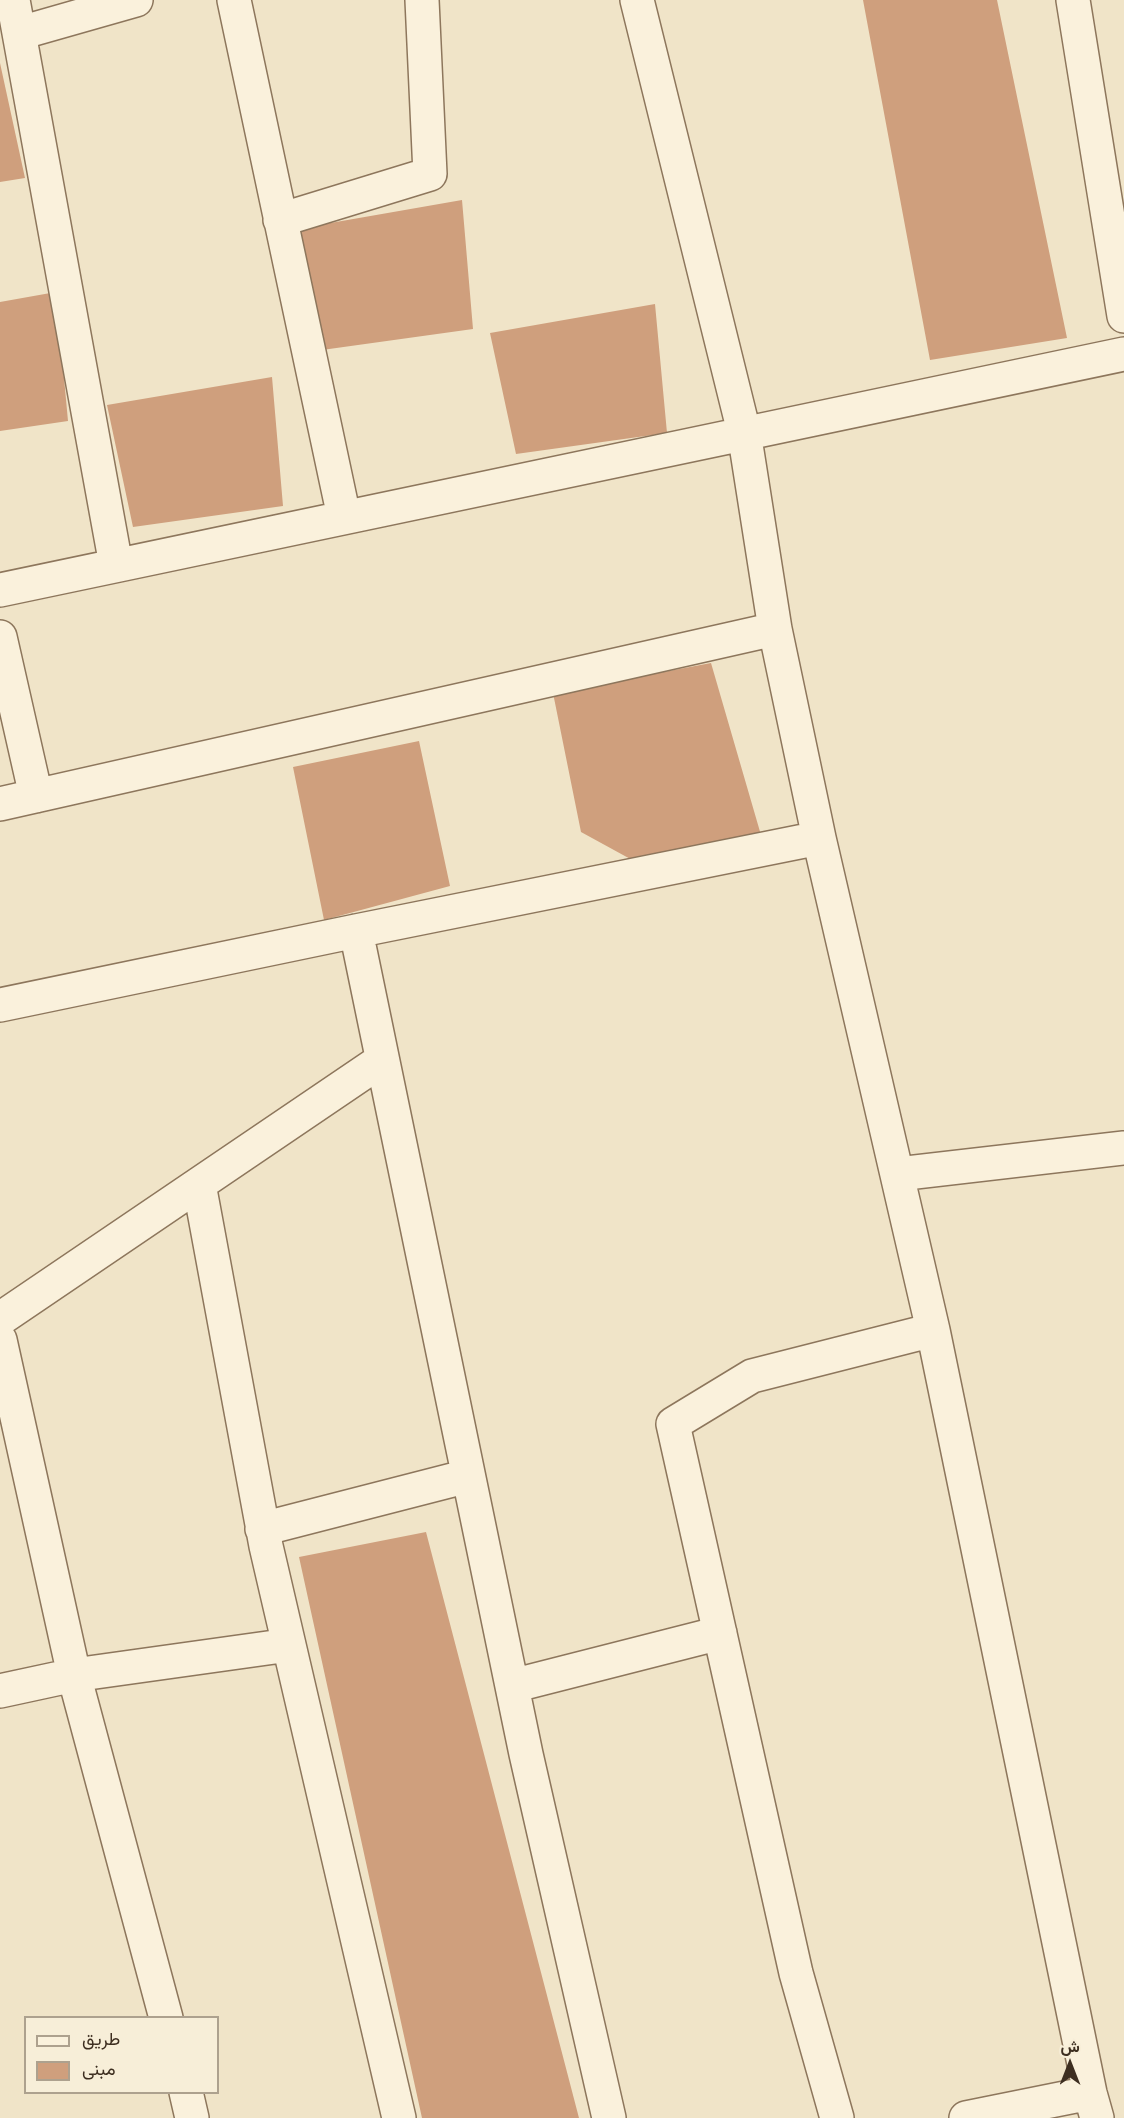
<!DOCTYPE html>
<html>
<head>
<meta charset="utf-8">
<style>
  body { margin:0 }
  #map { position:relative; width:1124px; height:2118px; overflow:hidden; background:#f0e4c8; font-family:Lora,Vazirmatn,serif }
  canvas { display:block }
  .legend { position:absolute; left:24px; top:2016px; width:195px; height:78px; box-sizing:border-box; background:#f7eed8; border:2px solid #ada18e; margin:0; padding:8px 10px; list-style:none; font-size:18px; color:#3d2e20 }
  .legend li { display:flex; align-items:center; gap:12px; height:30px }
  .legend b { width:30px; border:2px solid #ada18e }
  .north { position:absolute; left:1040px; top:2034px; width:60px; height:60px; -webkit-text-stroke:4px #f7eed8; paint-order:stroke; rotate:0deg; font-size:16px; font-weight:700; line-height:24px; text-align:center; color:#3d2e20 }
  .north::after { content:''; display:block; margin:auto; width:21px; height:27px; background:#3d2e20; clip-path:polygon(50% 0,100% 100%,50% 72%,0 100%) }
</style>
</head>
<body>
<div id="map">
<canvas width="1124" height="2118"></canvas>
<ul class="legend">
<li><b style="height:8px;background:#faf1dc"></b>طريق</li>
<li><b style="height:16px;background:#cf9f7d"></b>مبنى</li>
</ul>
<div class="north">ش</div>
</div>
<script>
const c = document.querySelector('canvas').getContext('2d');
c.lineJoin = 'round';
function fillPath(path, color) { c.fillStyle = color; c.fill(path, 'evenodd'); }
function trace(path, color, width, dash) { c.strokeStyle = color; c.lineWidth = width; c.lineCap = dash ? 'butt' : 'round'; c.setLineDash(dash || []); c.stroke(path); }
fillPath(new Path2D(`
  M863 0H997L1067 338 930 360Z
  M0 63 25 178 0 182Z
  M462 200 473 329 322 350 296 229Z
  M56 292 68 421 0 431V302Z
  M655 304 667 433 516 454 490 333Z
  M272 377 283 506 133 527 107 405Z
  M711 663 763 842 634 861 581 832 553 693Z
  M419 741 450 886 324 920 293 767Z
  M426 1532 579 2118H422L299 1557Z`), '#cf9f7d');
const street = new Path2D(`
  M13 0 116 565
  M234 0 344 517
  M637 0 744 432 775 629 819 838 933 1330 1090 2093 1097 2118
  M1073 0 1124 316
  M20 33 136 0
  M280 220 430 174 422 0
  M0 590 1124 354
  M0 637 36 796
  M0 804 775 629
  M356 931 526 1754 609 2118
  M0 1005 356 931 819 838
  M898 1174 1124 1148
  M199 1184 266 1546 399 2118
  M0 1319 382 1060
  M0 1340 74 1675 166 2018
  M262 1529 468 1476
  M512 1686 720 1633
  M0 1691 74 1675 289 1645
  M186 2092 192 2118
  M837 2118 796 1973 673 1424 752 1376 933 1330
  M966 2118 1090 2093`);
trace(street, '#8d765c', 36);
trace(street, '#faf1dc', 33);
</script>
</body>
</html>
